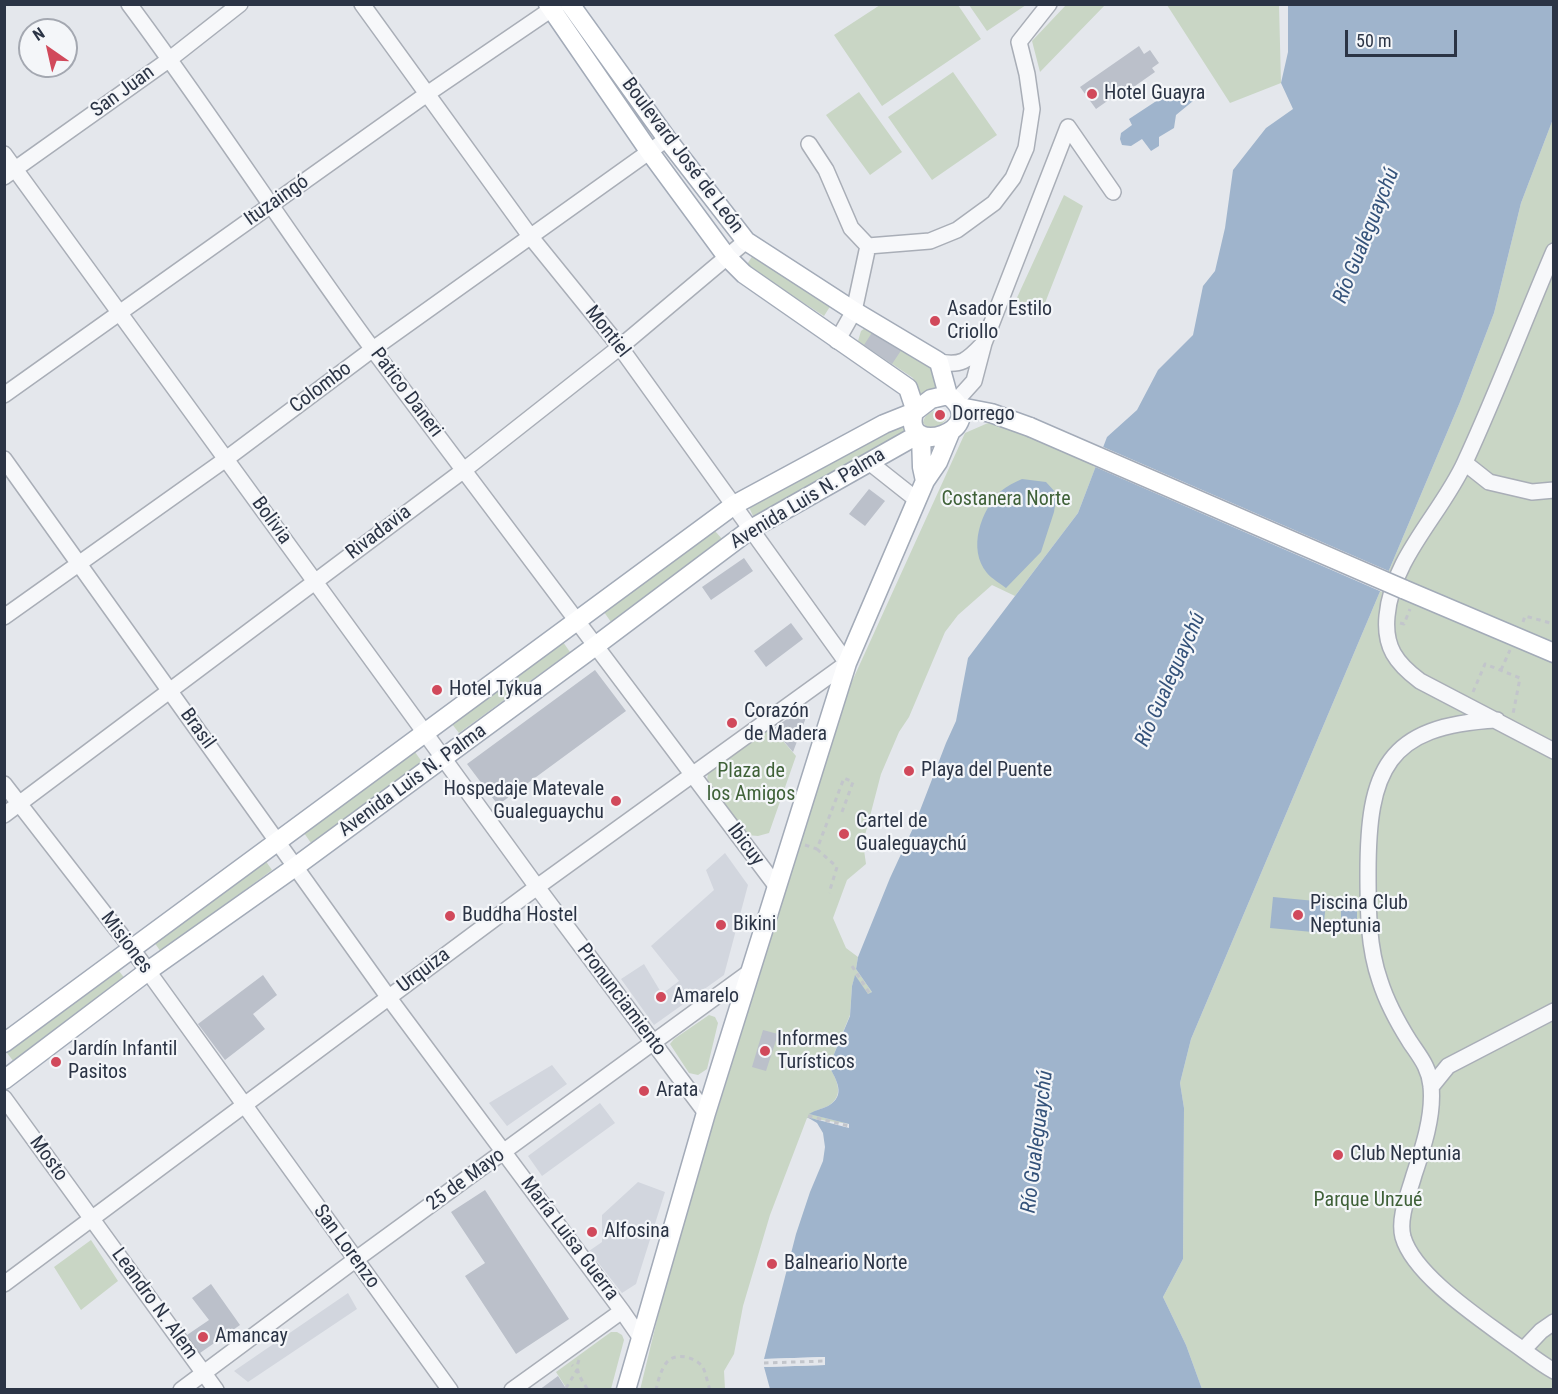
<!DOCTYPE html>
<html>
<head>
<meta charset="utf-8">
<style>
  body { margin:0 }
  #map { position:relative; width:1558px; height:1394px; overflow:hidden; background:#e4e7ec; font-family:"Roboto Condensed",sans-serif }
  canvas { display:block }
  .frame { position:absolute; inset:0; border:6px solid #2b3445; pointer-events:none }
  .north { position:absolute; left:18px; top:18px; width:60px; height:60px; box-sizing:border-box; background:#f4f6f9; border:2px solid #a4a8b1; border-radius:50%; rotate:326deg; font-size:16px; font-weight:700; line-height:24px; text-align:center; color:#2b3445 }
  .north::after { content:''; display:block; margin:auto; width:21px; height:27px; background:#d1495b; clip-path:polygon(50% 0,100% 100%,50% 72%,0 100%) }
  .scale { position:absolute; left:1345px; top:30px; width:112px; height:27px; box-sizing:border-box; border:3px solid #2b3445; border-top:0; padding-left:8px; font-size:18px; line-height:21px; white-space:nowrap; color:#2b3445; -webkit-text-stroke:4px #f4f6f9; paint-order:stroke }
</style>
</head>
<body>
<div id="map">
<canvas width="1558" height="1394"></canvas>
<div class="frame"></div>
<div class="north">N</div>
<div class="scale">50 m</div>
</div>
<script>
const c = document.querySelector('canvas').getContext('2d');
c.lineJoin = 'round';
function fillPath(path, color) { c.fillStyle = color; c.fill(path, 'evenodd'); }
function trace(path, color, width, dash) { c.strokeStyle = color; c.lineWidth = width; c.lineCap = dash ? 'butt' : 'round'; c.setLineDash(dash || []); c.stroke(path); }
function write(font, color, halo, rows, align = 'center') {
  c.font = font + ' "Roboto Condensed",sans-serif'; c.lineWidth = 4.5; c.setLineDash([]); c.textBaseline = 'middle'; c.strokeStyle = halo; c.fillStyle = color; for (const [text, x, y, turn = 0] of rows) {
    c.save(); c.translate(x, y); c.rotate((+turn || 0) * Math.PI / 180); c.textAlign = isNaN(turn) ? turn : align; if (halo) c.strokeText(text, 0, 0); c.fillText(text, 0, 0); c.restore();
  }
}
fillPath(new Path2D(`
  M725 853 748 885 724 975 654 1025 621 979 644 964 662 994 679 981 651 946 714 890 706 870Z
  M552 1065 567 1084 507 1126 489 1103Z
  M600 1103 615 1123 542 1176 528 1156Z
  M638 1182 665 1192 636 1284 622 1293 589 1251 602 1242V1215Z
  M348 1293 357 1309 248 1382 234 1371Z`), '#d2d6de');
fillPath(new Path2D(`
  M958 5 981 39 882 106 834 35 880 5Z
  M969 5H1026L987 31Z
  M1066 5H1105L1040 72 1032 41Z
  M1167 5H1279L1281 83 1230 103Z
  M953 72 997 135 932 180 888 117Z
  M859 92 902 152 870 175 826 115Z
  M1553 119V1389H1202L1186 1345 1163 1297 1183 1259 1184 1108 1180 1083 1191 1039 1460 402 1494 313 1521 203Z
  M1064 195 1083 206 1045 303 1015 302Z
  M753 255 831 305 824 316 746 266Z
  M869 325 930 362 941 390 921 397 913 378 858 341 861 331Z
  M937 409H942L946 413V420L937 428H928L923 423C924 415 930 413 937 409Z
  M988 423 1015 431 1096 466 1078 513 1015 596 992 585 958 615 945 632 909 717 899 732 881 774 863 843 866 864 847 880 833 918 846 948 858 957 856 969 872 992 868 995 855 976 852 986 850 1015 829 1066C836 1079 846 1095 828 1106 822 1109 815 1110 810 1114L850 1124 807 1118 770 1215 743 1306 734 1354 724 1371 725 1389 640 1390 674 1250 849 688 965 433Z
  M901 425 907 435 753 516 748 505Z
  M715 531 723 540 611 622 604 612Z
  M563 642 570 652 459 733 452 724Z
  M771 727 796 756 769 833 758 836 747 835 707 782 708 772Z
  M415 752 422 762 311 843 304 833Z
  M265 860 272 870 161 952 154 942Z
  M119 971 126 980 14 1062 7 1053Z
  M709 1015 715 1017 718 1023 707 1069 698 1075 689 1073 670 1044 674 1039Z
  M91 1240 118 1281 81 1310 54 1267Z
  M611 1332H617L622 1335 624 1340 611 1389H567L556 1372Z`), '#c9d6c5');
fillPath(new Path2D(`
  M1288 5H1553V119L1521 203 1494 313 1460 402 1191 1039 1180 1083 1184 1108 1183 1259 1163 1297 1186 1345 1202 1389H770L764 1367 825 1365V1357L764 1359 796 1234 810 1192 823 1161 825 1147 823 1133 817 1123 807 1117 849 1128V1124L809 1114C815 1110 822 1109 828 1106 847 1095 836 1080 829 1066L850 1016 852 986 855 975 868 994 872 992 856 969 858 957 890 878 914 826 946 743 956 721 968 658 1078 513 1107 437 1137 410 1158 370 1193 335 1203 286 1215 271 1225 228 1233 170 1266 128 1293 109 1281 83 1288 52Z
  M1180 90 1190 93 1193 101 1176 115 1174 128 1159 137V146L1151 151 1142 139 1131 146 1122 145 1120 139 1121 133 1132 125 1129 119 1167 94 1170 97Z
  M1022 479 1046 482 1057 494 1054 512 1041 552 1006 588C1000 583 992 579 987 573 967 549 981 510 1001 491 1007 486 1015 482 1022 479Z
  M1273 897 1326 902 1323 933 1270 928Z
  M1341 899H1357V927H1341Z`), '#9fb4cc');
fillPath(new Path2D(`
  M1101 446 1391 572 1382 592 1093 466Z
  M825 1357V1365L764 1367V1364L822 1362V1360L764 1362V1359Z`), '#e4e7ec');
fillPath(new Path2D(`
  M1139 46 1144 54 1150 50 1159 63 1152 68 1155 72 1115 100 1113 97 1096 109 1080 87Z
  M875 328 904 346 892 364 864 345Z
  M869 489 885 501 865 526 849 514Z
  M744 558 753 571 711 600 702 587Z
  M791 623 803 639 766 667 754 651Z
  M595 670 626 711 498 805 467 764Z
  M805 706 810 707 793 752 773 729Z
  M263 975 277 995 253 1014 265 1029 225 1060 198 1024Z
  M763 1030 778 1034 766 1071 752 1067Z
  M485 1190 569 1319 516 1354 465 1276 485 1263 451 1212Z
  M211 1284 240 1325 200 1353 187 1335 209 1320 192 1298Z
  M558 1376 567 1390H539Z`), '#bbc0ca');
const minor = new Path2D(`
  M129 4C214 118 290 237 374 351 507 530 642 708 777 887
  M809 144 826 170 851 228 868 246 930 241 957 230 994 203 1013 178 1026 148 1032 109 1027 74 1019 42 1049 4
  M4 154 537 887 706 1113
  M4 177 170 59 240 4
  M1554 251C1524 321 1497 393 1465 462 1442 513 1392 558 1387 616 1384 647 1396 663 1420 681L1554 751
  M837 341 854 311 868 246
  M939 362C961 366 967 361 982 345
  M4 395 427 94 559 4
  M956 401 974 381 984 343 1068 127 1113 192
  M4 459 389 998 622 1311 640 1337
  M869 462 917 500
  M1465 463 1489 482 1532 492 1554 490
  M4 617 226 459 373 349 667 139
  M1497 720C1386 725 1368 771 1368 873 1368 909 1368 947 1380 981 1387 1003 1398 1023 1410 1042 1420 1057 1429 1067 1431 1086 1434 1115 1423 1148 1414 1175 1409 1193 1398 1218 1403 1237 1414 1275 1478 1317 1509 1340 1524 1350 1538 1362 1554 1371
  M4 784 132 949 450 1390
  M4 815 464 470 620 347 746 241
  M1431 1087 1448 1066 1554 1011
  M4 1098 216 1390
  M4 1284 537 887 847 663 620 347 530 236 362 4
  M1523 1350 1541 1331 1554 1322
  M181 1390 355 1260 751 971
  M512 1390 622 1311`);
const major = new Path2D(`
  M548 4 649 151 727 257 744 274 908 388 915 409
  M570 4 667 139 746 241 854 311 936 360 939 362 948 395
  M960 407 991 413 1030 427
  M921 435 922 467 925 481
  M1403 589 1554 653
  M4 1043 734 505 884 424 914 412 931 399 948 395C994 430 900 460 914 412
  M4 1080 148 971 295 867 594 647 751 529 919 434
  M626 1390 706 1113 847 663 925 481 938 462 950 433`);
trace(minor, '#a9aeb7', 18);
trace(major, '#a3abb8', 21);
trace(new Path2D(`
  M1523 622 1525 616 1554 624
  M1400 623 1404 624 1410 609
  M1501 670 1510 650
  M1473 692 1485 664 1520 678 1513 714
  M805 845 817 849 844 778 853 782 842 812
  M817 849 837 867 829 893
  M852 966 870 994
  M808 1116 849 1126
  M579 1360C574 1371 582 1380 588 1390
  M764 1363 825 1361
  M566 1388 577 1370 572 1365
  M656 1390C658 1381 661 1369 667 1362 676 1352 694 1357 702 1366 706 1372 707 1382 710 1390`), '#c2c5cb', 3, [4.5, 4.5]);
trace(minor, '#f7f8fa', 15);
trace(major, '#fff', 18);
const majorBridge = new Path2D(`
  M1030 427 1403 589`);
trace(majorBridge, '#a3abb8', 21, []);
trace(majorBridge, '#fff', 18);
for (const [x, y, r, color] of [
  [1092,94,6,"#d1495b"],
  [935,321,6,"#d1495b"],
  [940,415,6,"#d1495b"],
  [437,690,6,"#d1495b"],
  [732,723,6,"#d1495b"],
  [909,771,6,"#d1495b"],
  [616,801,6,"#d1495b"],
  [844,834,6,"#d1495b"],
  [1298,915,6,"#d1495b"],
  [450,916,6,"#d1495b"],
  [721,925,6,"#d1495b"],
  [661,997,6,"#d1495b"],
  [765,1051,6,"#d1495b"],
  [56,1062,6,"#d1495b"],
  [644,1091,6,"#d1495b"],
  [1338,1155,6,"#d1495b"],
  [592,1232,6,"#d1495b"],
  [772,1264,6,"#d1495b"],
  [203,1337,6,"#d1495b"]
]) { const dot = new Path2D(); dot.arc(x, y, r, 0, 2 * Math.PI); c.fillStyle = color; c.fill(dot); trace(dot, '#f4f6f9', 2); }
write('20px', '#2b3445', '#f4f6f9', [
  ["San Juan",123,92,-36],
  ["Boulevard José de León",682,156,53],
  ["Ituzaingó",277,201,-35],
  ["Montiel",607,332,52],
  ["Colombo",321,388,-37],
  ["Patico Daneri",406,393,53],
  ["Avenida Luis N. Palma",808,499,-31],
  ["Bolivia",271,521,54],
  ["Rivadavia",379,533,-37],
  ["Brasil",197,729,54],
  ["Avenida Luis N. Palma",413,781,-36],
  ["Ibicuy",745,845,53],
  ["Misiones",126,943,53],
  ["Urquiza",424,971,-37],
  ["Pronunciamiento",621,1000,53],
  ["Mosto",48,1159,54],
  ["25 de Mayo",466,1180,-36],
  ["María Luisa Guerra",569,1239,53],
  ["San Lorenzo",346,1247,54],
  ["Leandro N. Alem",154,1304,54]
]);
write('20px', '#2b3445', '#f4f6f9', [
  ["Hotel Guayra",1104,94],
  ["Asador Estilo",947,310],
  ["Criollo",947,333],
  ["Dorrego",952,415],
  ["Hotel Tykua",449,690],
  ["Corazón",744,712],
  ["de Madera",744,735],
  ["Playa del Puente",921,771],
  ["Hospedaje Matevale",604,790,"right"],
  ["Gualeguaychu",604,813,"right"],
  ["Cartel de",856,822],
  ["Gualeguaychú",856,845],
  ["Piscina Club",1310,904],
  ["Neptunia",1310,927],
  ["Buddha Hostel",462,916],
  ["Bikini",733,925],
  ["Amarelo",673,997],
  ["Informes",777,1040],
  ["Turísticos",777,1063],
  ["Jardín Infantil",68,1050],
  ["Pasitos",68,1073],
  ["Arata",656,1091],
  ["Club Neptunia",1350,1155],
  ["Alfosina",604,1232],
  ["Balneario Norte",784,1264],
  ["Amancay",215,1337]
], 'left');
write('20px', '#3f6138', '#f4f6f9', [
  ["Costanera Norte",1006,500],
  ["Plaza de",751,772],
  ["los Amigos",751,795],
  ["Parque Unzué",1368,1201]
]);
write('italic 21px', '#34527a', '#f4f6f9', [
  ["Río Gualeguaychú",1367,236,-68],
  ["Río Gualeguaychú",1171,680,-66],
  ["Río Gualeguaychú",1038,1142,-83]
]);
</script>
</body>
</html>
